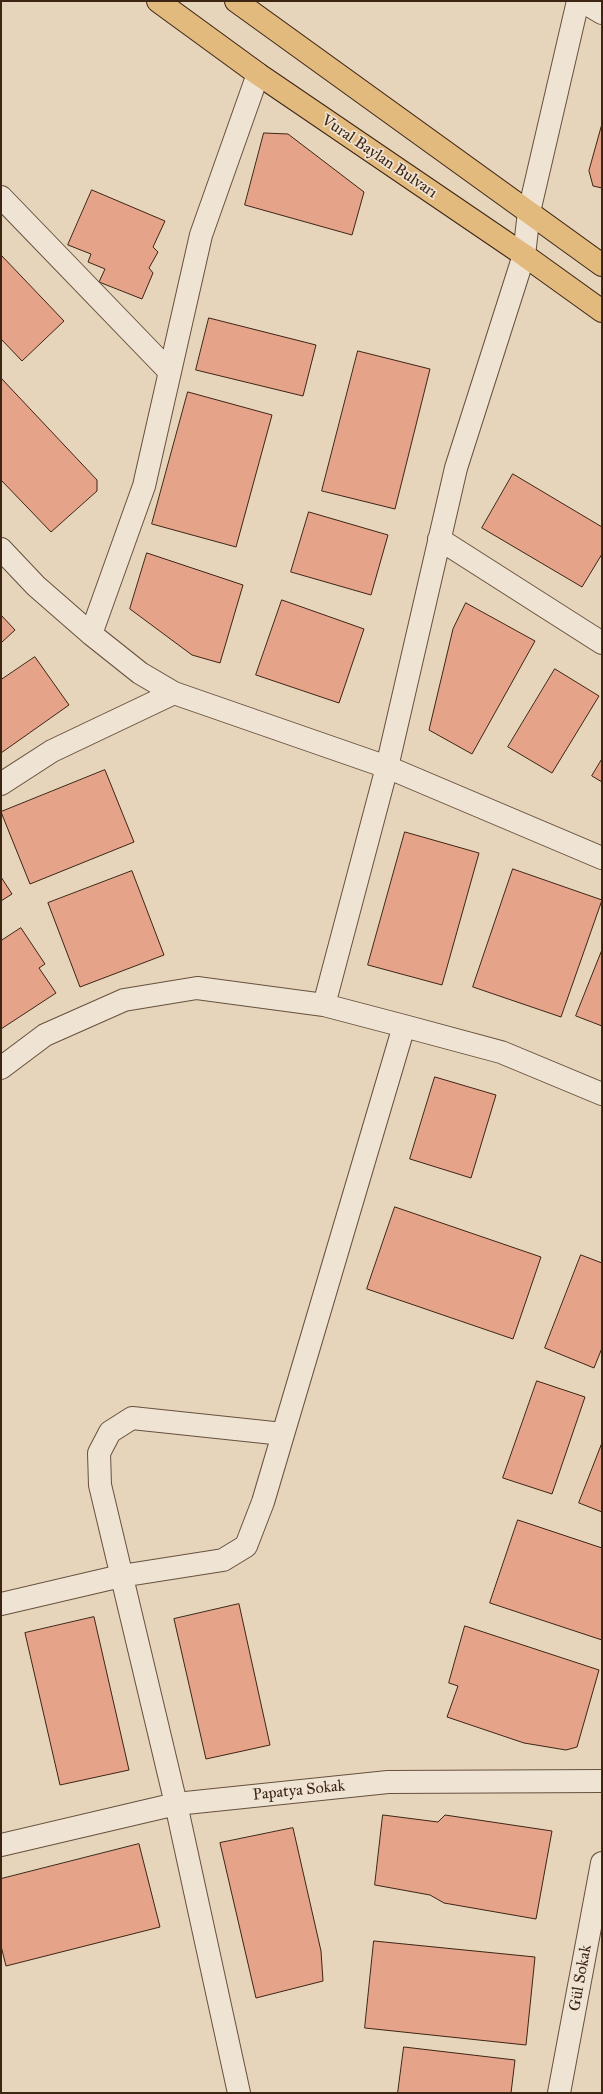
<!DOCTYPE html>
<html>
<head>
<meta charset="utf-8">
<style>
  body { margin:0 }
  #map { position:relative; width:603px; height:2094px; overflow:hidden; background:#e6d4bb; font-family:"IM FELL Great Primer",serif }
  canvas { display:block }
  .frame { position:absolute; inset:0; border:2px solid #3d2514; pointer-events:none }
</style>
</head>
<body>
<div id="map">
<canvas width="603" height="2094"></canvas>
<div class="frame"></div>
</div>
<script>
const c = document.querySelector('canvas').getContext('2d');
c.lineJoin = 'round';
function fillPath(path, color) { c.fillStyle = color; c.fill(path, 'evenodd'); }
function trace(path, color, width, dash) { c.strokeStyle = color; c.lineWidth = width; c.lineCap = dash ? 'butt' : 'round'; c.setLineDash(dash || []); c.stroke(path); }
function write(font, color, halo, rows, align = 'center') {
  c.font = font + ' "IM FELL Great Primer",serif'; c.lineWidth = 3.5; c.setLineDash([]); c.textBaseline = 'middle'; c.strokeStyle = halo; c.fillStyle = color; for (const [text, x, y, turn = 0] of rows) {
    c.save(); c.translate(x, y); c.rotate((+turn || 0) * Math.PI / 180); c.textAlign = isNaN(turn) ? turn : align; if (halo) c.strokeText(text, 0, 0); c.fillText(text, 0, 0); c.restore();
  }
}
const building = new Path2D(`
  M602 124V188L593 186 589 171Z
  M264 133 288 134 364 192 352 235 245 205Z
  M92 190 165 221 153 247 158 252 149 268 153 273 142 299 99 282 105 269 88 262 91 254 68 245Z
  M1 255 64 321 22 361 1 339Z
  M209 318 316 345 303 396 196 370Z
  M358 351 430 369 395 509 322 491Z
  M1 378 97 480V491L51 532 1 480Z
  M188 392 272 415 236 547 152 524Z
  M513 474 602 527V554L582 587 482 528Z
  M309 512 388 535 371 595 291 572Z
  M147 553 243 585 220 663 192 655 130 609Z
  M282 600 364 629 339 703 256 675Z
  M466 603 535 641 472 754 429 730 453 629Z
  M1 615 15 630 1 643Z
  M35 657 69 705 1 753V680Z
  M555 669 599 696 552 773 508 747Z
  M602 759V782L592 776Z
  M105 770 134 842 30 884 1 812Z
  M405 832 479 853 442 985 368 965Z
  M513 869 602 900 561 1017 473 987Z
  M132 871 164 955 80 987 48 903Z
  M1 877 12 894 1 901Z
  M21 928 45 964 39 968 56 993 1 1029V941Z
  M602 950V1026L576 1016Z
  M435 1077 496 1095 471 1178 410 1159Z
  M395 1207 541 1257 513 1339 367 1289Z
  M581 1255 602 1263V1348L594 1368 545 1348Z
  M537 1381 585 1397 552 1494 503 1478Z
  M602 1443V1512L579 1503Z
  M518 1520 602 1548V1640L490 1603Z
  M239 1604 270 1745 206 1759 174 1619Z
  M94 1617 129 1770 60 1785 25 1633Z
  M465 1626 599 1670 577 1747 566 1750 524 1743 447 1717 458 1686 449 1683Z
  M383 1815 438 1822 445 1815 552 1831 536 1919 444 1903 430 1895 375 1885Z
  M293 1828 321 1951 323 1981 256 1998 220 1843Z
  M139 1844 160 1927 6 1966 1 1946V1879Z
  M374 1941 535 1957 526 2045 365 2028Z
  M404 2047 515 2060 511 2093H398Z`);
fillPath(building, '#e5a389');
trace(building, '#3d2514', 1);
const minor = new Path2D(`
  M582 1 602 13
  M1 197 170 372
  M439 539 602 643
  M1 549 36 586 91 634 140 673 174 693 387 767 602 858
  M91 634 144 486 201 235 258 74
  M1 784 52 751 174 693
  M324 1005 387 767 456 468 524 255 529 212 578 1
  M1 1068 45 1035 124 1000 197 988 324 1005 404 1026 501 1052 602 1094
  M1 1604 121 1576 223 1560 246 1546 263 1502 404 1026
  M1 1845 176 1804 388 1782 602 1781
  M239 2093 176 1804 100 1485 99 1453 110 1432 132 1418 283 1434
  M559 2093 602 1863`);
const major = new Path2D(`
  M158 1 258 74 524 255 602 311
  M236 1 602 265`);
trace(minor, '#67513e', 24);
trace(major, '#3d2514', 24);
trace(minor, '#efe3d3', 22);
trace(major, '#e3ba7e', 22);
write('16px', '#3d2514', '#efe3d3', [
  ["Vural Baylan Bulvarı",379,157,34],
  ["Papatya Sokak",299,1791,-6],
  ["Gül Sokak",581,1978,-80]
]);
</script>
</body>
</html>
